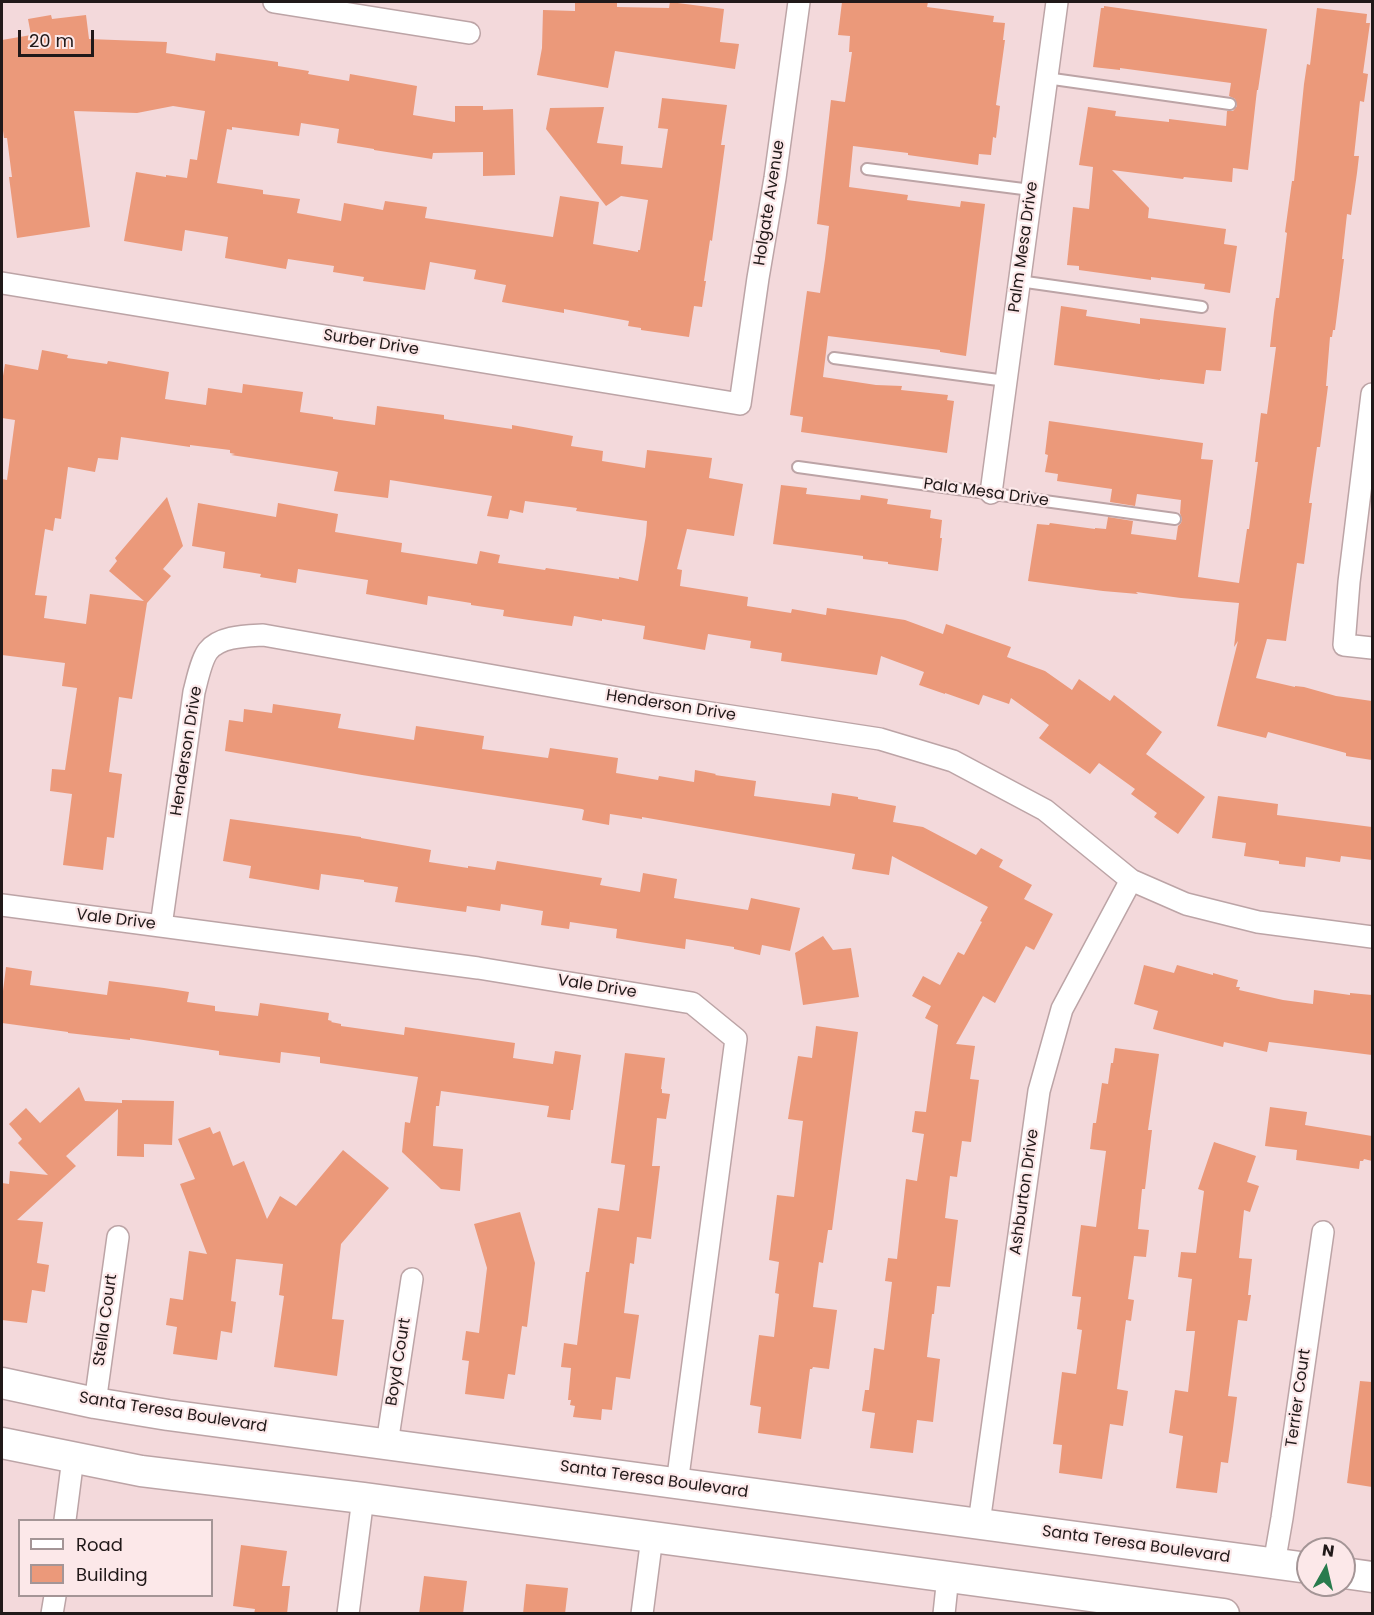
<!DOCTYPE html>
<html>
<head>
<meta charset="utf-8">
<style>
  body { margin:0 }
  #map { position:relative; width:1374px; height:1615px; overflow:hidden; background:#f3d9db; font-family:Poppins,sans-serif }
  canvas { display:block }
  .frame { position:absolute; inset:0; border:3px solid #211919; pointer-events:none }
  .legend { position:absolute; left:18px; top:1519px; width:195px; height:78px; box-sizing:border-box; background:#fce8e9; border:2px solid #a49596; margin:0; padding:8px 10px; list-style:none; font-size:18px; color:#211919 }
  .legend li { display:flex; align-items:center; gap:12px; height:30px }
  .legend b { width:30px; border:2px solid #a49596 }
  .north { position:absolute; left:1296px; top:1537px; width:60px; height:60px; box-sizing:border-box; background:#fce8e9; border:2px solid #a49596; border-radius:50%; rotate:8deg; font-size:16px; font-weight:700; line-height:24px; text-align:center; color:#211919 }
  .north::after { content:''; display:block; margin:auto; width:21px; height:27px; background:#297b4d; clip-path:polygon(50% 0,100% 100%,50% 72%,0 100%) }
  .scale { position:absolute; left:18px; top:30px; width:76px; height:27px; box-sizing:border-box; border:3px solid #211919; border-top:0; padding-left:8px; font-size:18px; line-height:21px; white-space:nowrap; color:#211919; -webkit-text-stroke:4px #fce8e9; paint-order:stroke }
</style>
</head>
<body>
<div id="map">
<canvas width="1374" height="1615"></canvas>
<div class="frame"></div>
<ul class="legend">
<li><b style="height:8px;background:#fff"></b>Road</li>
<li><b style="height:16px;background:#eb997a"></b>Building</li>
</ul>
<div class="north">N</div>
<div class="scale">20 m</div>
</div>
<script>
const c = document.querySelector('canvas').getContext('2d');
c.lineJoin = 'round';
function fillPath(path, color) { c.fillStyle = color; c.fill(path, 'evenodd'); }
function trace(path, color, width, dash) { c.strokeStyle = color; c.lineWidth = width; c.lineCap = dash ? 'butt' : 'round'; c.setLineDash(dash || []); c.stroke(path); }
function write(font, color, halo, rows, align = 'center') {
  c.font = font + ' Poppins,sans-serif'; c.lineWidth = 4.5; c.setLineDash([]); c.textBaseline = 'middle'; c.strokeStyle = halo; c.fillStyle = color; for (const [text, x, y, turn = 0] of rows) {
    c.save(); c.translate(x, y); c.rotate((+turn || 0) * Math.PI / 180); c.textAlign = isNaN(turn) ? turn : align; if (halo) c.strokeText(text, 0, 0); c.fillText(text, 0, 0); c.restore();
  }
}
fillPath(new Path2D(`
  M575 2H617V7L669 8 670 2 724 9 720 42 739 44 735 69 615 51 608 88 537 75 542 48 543 10 575 11Z
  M842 2H928L927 7 994 16 993 22 1005 23 1003 40H1005L996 105 1000 106 996 138 993 137 991 155 979 154 978 165 908 155V153L853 146 849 187 908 195 907 200 960 207 961 201 985 204 966 356 940 352V350L828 336 823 377 876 385 902 386 901 390 948 395 947 400 954 401 947 453 801 432 803 417 790 415 807 291 820 293 825 259 829 226 817 224 831 100 845 102 852 52H849L850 36 838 35Z
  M1104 6 1267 29 1258 90H1257L1248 170 1233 168 1232 182 1184 177 1183 179 1112 170 1149 208 1148 218 1226 229 1224 244 1237 246 1230 293 1204 289 1205 284 1151 277V280L1079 270V266L1067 265 1073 207 1089 209 1093 167 1079 165 1088 107 1116 111 1115 116 1169 122V119L1226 126 1227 111H1233L1237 106 1235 99 1229 96 1231 83 1120 68V70L1093 67 1101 8H1104Z
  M1317 8 1367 14 1366 23H1370L1363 73 1368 74 1364 102 1360 101 1354 156H1359L1357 173 1351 215 1347 214 1342 259H1344L1335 330H1333L1332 337H1330L1326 386H1328L1320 447H1317L1309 503H1312L1304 564 1297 563 1286 641 1267 639 1256 678 1295 687V686L1304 687 1336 696 1372 701V760L1346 756V753L1268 732 1266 738 1217 726 1238 641 1234 647 1239 603 1181 598 1136 592 1138 594 1103 591 1028 581 1037 524 1049 525 1050 523 1095 529V528L1106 529 1108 517 1133 521 1131 534 1176 540 1178 526 1181 523 1182 519 1180 513 1181 500 1137 494 1135 506 1110 502 1112 489 1057 481 1058 474 1045 472 1048 455 1045 454 1049 421 1203 443 1201 459 1213 460 1198 577 1239 583 1247 529H1249L1258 462H1255L1261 413 1267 414 1276 347H1270L1274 312 1276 298H1279L1287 233 1285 232 1292 181H1294L1304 84 1307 64 1310 65Z
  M51 15 52 19 86 15 89 39 167 42 166 53 215 61 216 53 278 62V66L309 71 308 74 349 81 350 74 417 86 413 115 455 122V106H483V110L513 109 515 175 483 176V152L433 153 432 159 374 150V149L337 143 339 129 301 123 299 136 232 127V130L227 129 217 183 263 190V194L300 199 297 213 341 221 344 203 383 210 385 201 427 207 425 218 553 237 560 196 599 202 593 244 638 252V250H640L648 200 621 196 606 206 546 129 550 108 604 107 597 143 623 146 621 164 662 168 668 129 658 128 662 98 727 105 721 145H725L712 241 710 240 704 281H706L702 307 694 306 689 337 641 330V328L628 326 629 321 564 309V313L502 302 506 285 474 279 476 270 430 262 425 290 363 281 364 277 333 272 334 266 288 259 286 269 225 258 228 237 185 230 182 251 124 241 136 172 166 177V175L187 178 190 159 197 160 205 111 173 106 137 113 74 111 90 227 17 238 9 177H12L7 138H4L2 123V40L31 35 28 19Z
  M1061 306 1087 310 1086 316 1140 324V318L1226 328 1221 371 1206 370 1204 384 1160 379V380L1054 365Z
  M42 350 68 355 67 358 107 364 108 361 169 372 165 399 206 405 208 388 242 393 243 384 303 392 300 412 333 417V419L375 425 377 406 444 415V419L512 429V425L573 436 571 446 603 451 602 461 645 468 647 450 712 458 709 478 743 484 734 536 687 529 677 569 682 570 680 586 748 597 747 606 791 613 792 609 826 615 827 608 905 620 943 634 946 624 1011 647 1007 657 1045 671 1072 690 1079 679 1110 701 1114 695 1162 732 1146 754 1205 797 1178 834 1154 817 1157 813 1131 794 1135 789 1099 763 1090 774 1039 738 1049 725 1011 698 1009 704 983 695 979 705 945 693V694L919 685 924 672 881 656 877 675 781 661 782 653 750 648 751 641 708 634 705 650 643 639 645 626 602 619V621L574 616 572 626 529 620 503 616 504 610 471 605V603L428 596 427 605 366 594 368 580 298 569 296 583 260 577 261 574 223 568 225 552 192 546 198 503 276 517 278 503 338 514 335 532 402 543 401 552 477 564 480 551 500 555 498 563 545 570 546 568 619 579V577L638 581 646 535 647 521 576 511 577 508 525 501 523 513 510 510 508 519 487 516 492 496 390 480 388 498 334 491 338 472 334 471 231 455 235 454 230 453V450L190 445V447L121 437 118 460 98 458 95 472 68 467 61 519 55 518 53 531 45 529 35 595 47 596 44 618 86 624 90 594 144 601 109 571 117 561 115 558 167 497 183 546 163 569 171 576 147 603 132 699 119 697 109 772 122 774 114 838 107 837 103 870 63 865 72 794 50 791 52 769 65 770 77 688 62 686 65 663 2 655V479L7 480 15 420 2 418V382L5 364 38 370Z
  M781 485 807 488 806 494 860 500 861 495 888 499 887 504 931 510 930 518 942 520 940 538H942L938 571 888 564V562L863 559V556L773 544Z
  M273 704 341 714 338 728 389 736 414 740 416 726 484 736 482 749 548 758 550 748 618 758 616 773 658 780 659 776 694 782 695 770 716 774 715 775 756 781 754 796 830 806 832 793 858 797V799L896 806 893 822 923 827 976 855 981 848 1003 860 999 867 1032 885 1024 899 1053 914 1034 950 1026 946 995 1003 983 996 956 1044 975 1046 970 1079 979 1080 971 1142 962 1141 957 1177 950 1176 945 1218 958 1220 950 1287 937 1286 934 1314H932L927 1357 940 1359 933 1422 917 1420 913 1453 870 1448 875 1413 862 1411 865 1390H869L874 1348 884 1350 892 1282 885 1281 888 1258 897 1259 906 1179 917 1181 924 1134 912 1132 915 1111 926 1112 938 1025 925 1018 931 1006 912 996 923 976 940 985 958 952 964 955 982 922 980 921 988 907 892 856 889 875 852 869 855 854 642 817V819L610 814 609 825 582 820 584 810 582 809 362 775 225 751 229 720 243 722 244 709 272 713Z
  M1218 796 1278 804 1277 815 1372 827V860L1341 856 1340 862 1306 857 1305 867 1279 864V861L1244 856 1246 843 1212 838Z
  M230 819 361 837V838L431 850 429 862 468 868V866L495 870 497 861 602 878 600 885 640 892 643 873 677 879 674 898 748 910 751 898 800 908 790 951 762 945 760 955 734 949V947L686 939 685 949 640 942 616 938 617 929 570 922 569 929 541 925 543 911 501 904 500 911 467 906 466 912 395 902 398 887 364 882V880L321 874 319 890 249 878 251 866 223 861Z
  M823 936 833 950 851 948 859 997 803 1005 795 953Z
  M1144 965 1174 973 1177 965 1213 975V973L1238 980 1236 987H1240L1239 990 1283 1000 1313 1004 1314 990 1350 995V993L1372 995V1055L1269 1042 1267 1052 1224 1042 1223 1047 1153 1029 1158 1011 1134 1004Z
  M6 967 32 971 30 985 107 995 109 981 164 988 189 992 187 1002 215 1006V1011L258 1016 260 1003 329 1013 328 1020 332 1021 331 1022 341 1024V1026L404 1035 405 1027 515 1043 513 1058 553 1064 555 1051 581 1055 573 1110H571L570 1120 547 1117 549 1106 441 1091 439 1106H436L433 1146 463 1149 460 1191 441 1189 402 1152 405 1122 410 1123 418 1077 320 1063V1057L281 1052 280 1063 219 1055V1051L130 1038V1040L68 1033V1032L2 1023V999Z
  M816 1026 858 1032 832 1230H828L823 1263 819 1262 813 1307 837 1310 829 1369 813 1367 812 1369H810L801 1439 758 1433 761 1407 750 1405 759 1335 774 1337 779 1294 775 1293 779 1262 769 1260 777 1195 794 1197 803 1121 788 1119 798 1056 812 1058Z
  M1115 1048 1159 1054 1148 1130H1152L1145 1189H1142L1138 1229 1149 1230 1146 1257 1134 1256 1128 1299 1134 1300 1131 1321 1126 1320 1117 1389 1128 1391 1123 1426 1110 1424 1102 1479 1059 1473 1062 1445 1053 1444 1062 1372 1076 1374 1082 1330 1077 1329 1081 1297 1072 1296 1081 1225 1096 1227 1106 1151 1090 1149 1093 1123H1096L1102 1083 1108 1084 1111 1063H1113Z
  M625 1053 665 1058 661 1089H662V1093L670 1094 666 1119 657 1118 652 1166H660L651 1239 637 1237 634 1264 630 1263 624 1313 639 1315 630 1379 616 1377 612 1410 602 1409 601 1420 573 1417 575 1406 570 1405 571 1400H568L571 1368 561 1367 564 1343 577 1345 586 1272H589L598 1208 619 1211 625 1165 611 1163Z
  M79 1087 85 1101 122 1103V1100L174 1101 172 1145 144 1144V1157L117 1156 118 1109 66 1156 76 1166 17 1220 43 1222 37 1263 49 1265 45 1292 32 1290 27 1323 2 1320V1183L9 1184 10 1171 48 1175 18 1143 22 1139 9 1124 26 1108 40 1123Z
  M1270 1107 1307 1112 1305 1125 1372 1136V1161L1364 1159 1363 1161H1360L1359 1169 1296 1160 1297 1150 1265 1146Z
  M210 1127 213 1134 220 1131 233 1166 244 1161 267 1219 280 1196 296 1206 343 1150 389 1188 341 1244 332 1319 344 1320 337 1376 274 1367 284 1296 279 1295 283 1264 236 1259 231 1301 236 1302 232 1333 221 1331 217 1360 173 1354 177 1327 166 1325 170 1298 183 1300 189 1251 207 1254 180 1184 195 1179 178 1139Z
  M1214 1142 1256 1156 1247 1182 1259 1186 1250 1212 1244 1210 1239 1258 1252 1259 1248 1295H1251L1247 1321 1238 1320 1228 1396 1237 1397 1233 1428 1228 1463 1221 1462 1217 1493 1176 1488 1183 1436 1169 1433 1175 1390 1188 1392 1195 1331H1186L1192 1279 1178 1277 1181 1252 1196 1253 1204 1191 1198 1189Z
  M520 1212 535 1263 527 1327 522 1326 515 1375 508 1374 504 1399 465 1394 469 1361 462 1360 466 1331 479 1333 487 1268 474 1224Z
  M1360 1381 1372 1382V1487L1347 1483Z
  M241 1545 287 1551 282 1586H290L287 1614H254L255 1609 233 1606Z
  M424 1576 467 1581 463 1614H419Z
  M526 1584 568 1588 565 1614H523Z`), '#eb997a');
const service = new Path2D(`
  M1046 78 1230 104
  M867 169 1031 190
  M1019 281 1202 307
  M834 358 1006 381
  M798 467 1175 519`);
const minor = new Path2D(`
  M274 2 469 33
  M2 283 740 404 758 278 775 178 799 2
  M1372 394 1349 582 1344 645 1372 648
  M991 493 1057 2
  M2 905 478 968 692 1003 736 1039 677 1484
  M161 926 194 692C197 681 201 660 208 651 220 636 246 636 263 635L652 704 880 739 953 761 1045 810 1131 880 1186 904 1258 922 1372 937
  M95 1403 118 1237
  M387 1444 412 1279
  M65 1520 73 1458
  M979 1523 1039 1091 1062 1009 1131 880
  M1274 1564 1282 1518 1323 1232
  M52 1614 55 1596
  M348 1614 363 1498
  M642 1614 652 1537
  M944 1614 948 1576`);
const secondary = new Path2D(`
  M2 1383 95 1403 168 1415 1308 1568
  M2 1443 141 1471 363 1498 1224 1614
  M1344 1573 1372 1577`);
trace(service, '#bca4a6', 14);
trace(minor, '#bca4a6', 24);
trace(secondary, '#bca4a6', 33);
trace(service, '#fff', 10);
trace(minor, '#fff', 21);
trace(secondary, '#fff', 30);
write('16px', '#211919', '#fce8e9', [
  ["Holgate Avenue",770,203,-81],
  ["Palm Mesa Drive",1024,247,-82],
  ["Surber Drive",371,343,9],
  ["Pala Mesa Drive",986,493,8],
  ["Henderson Drive",671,706,9],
  ["Henderson Drive",187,751,-81],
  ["Vale Drive",116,920,7],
  ["Vale Drive",597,987,9],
  ["Ashburton Drive",1025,1192,-82],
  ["Stella Court",106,1320,-82],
  ["Boyd Court",399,1362,-81],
  ["Terrier Court",1299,1398,-82],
  ["Santa Teresa Boulevard",173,1413,9],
  ["Santa Teresa Boulevard",654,1480,8],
  ["Santa Teresa Boulevard",1136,1545,8]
]);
</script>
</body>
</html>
